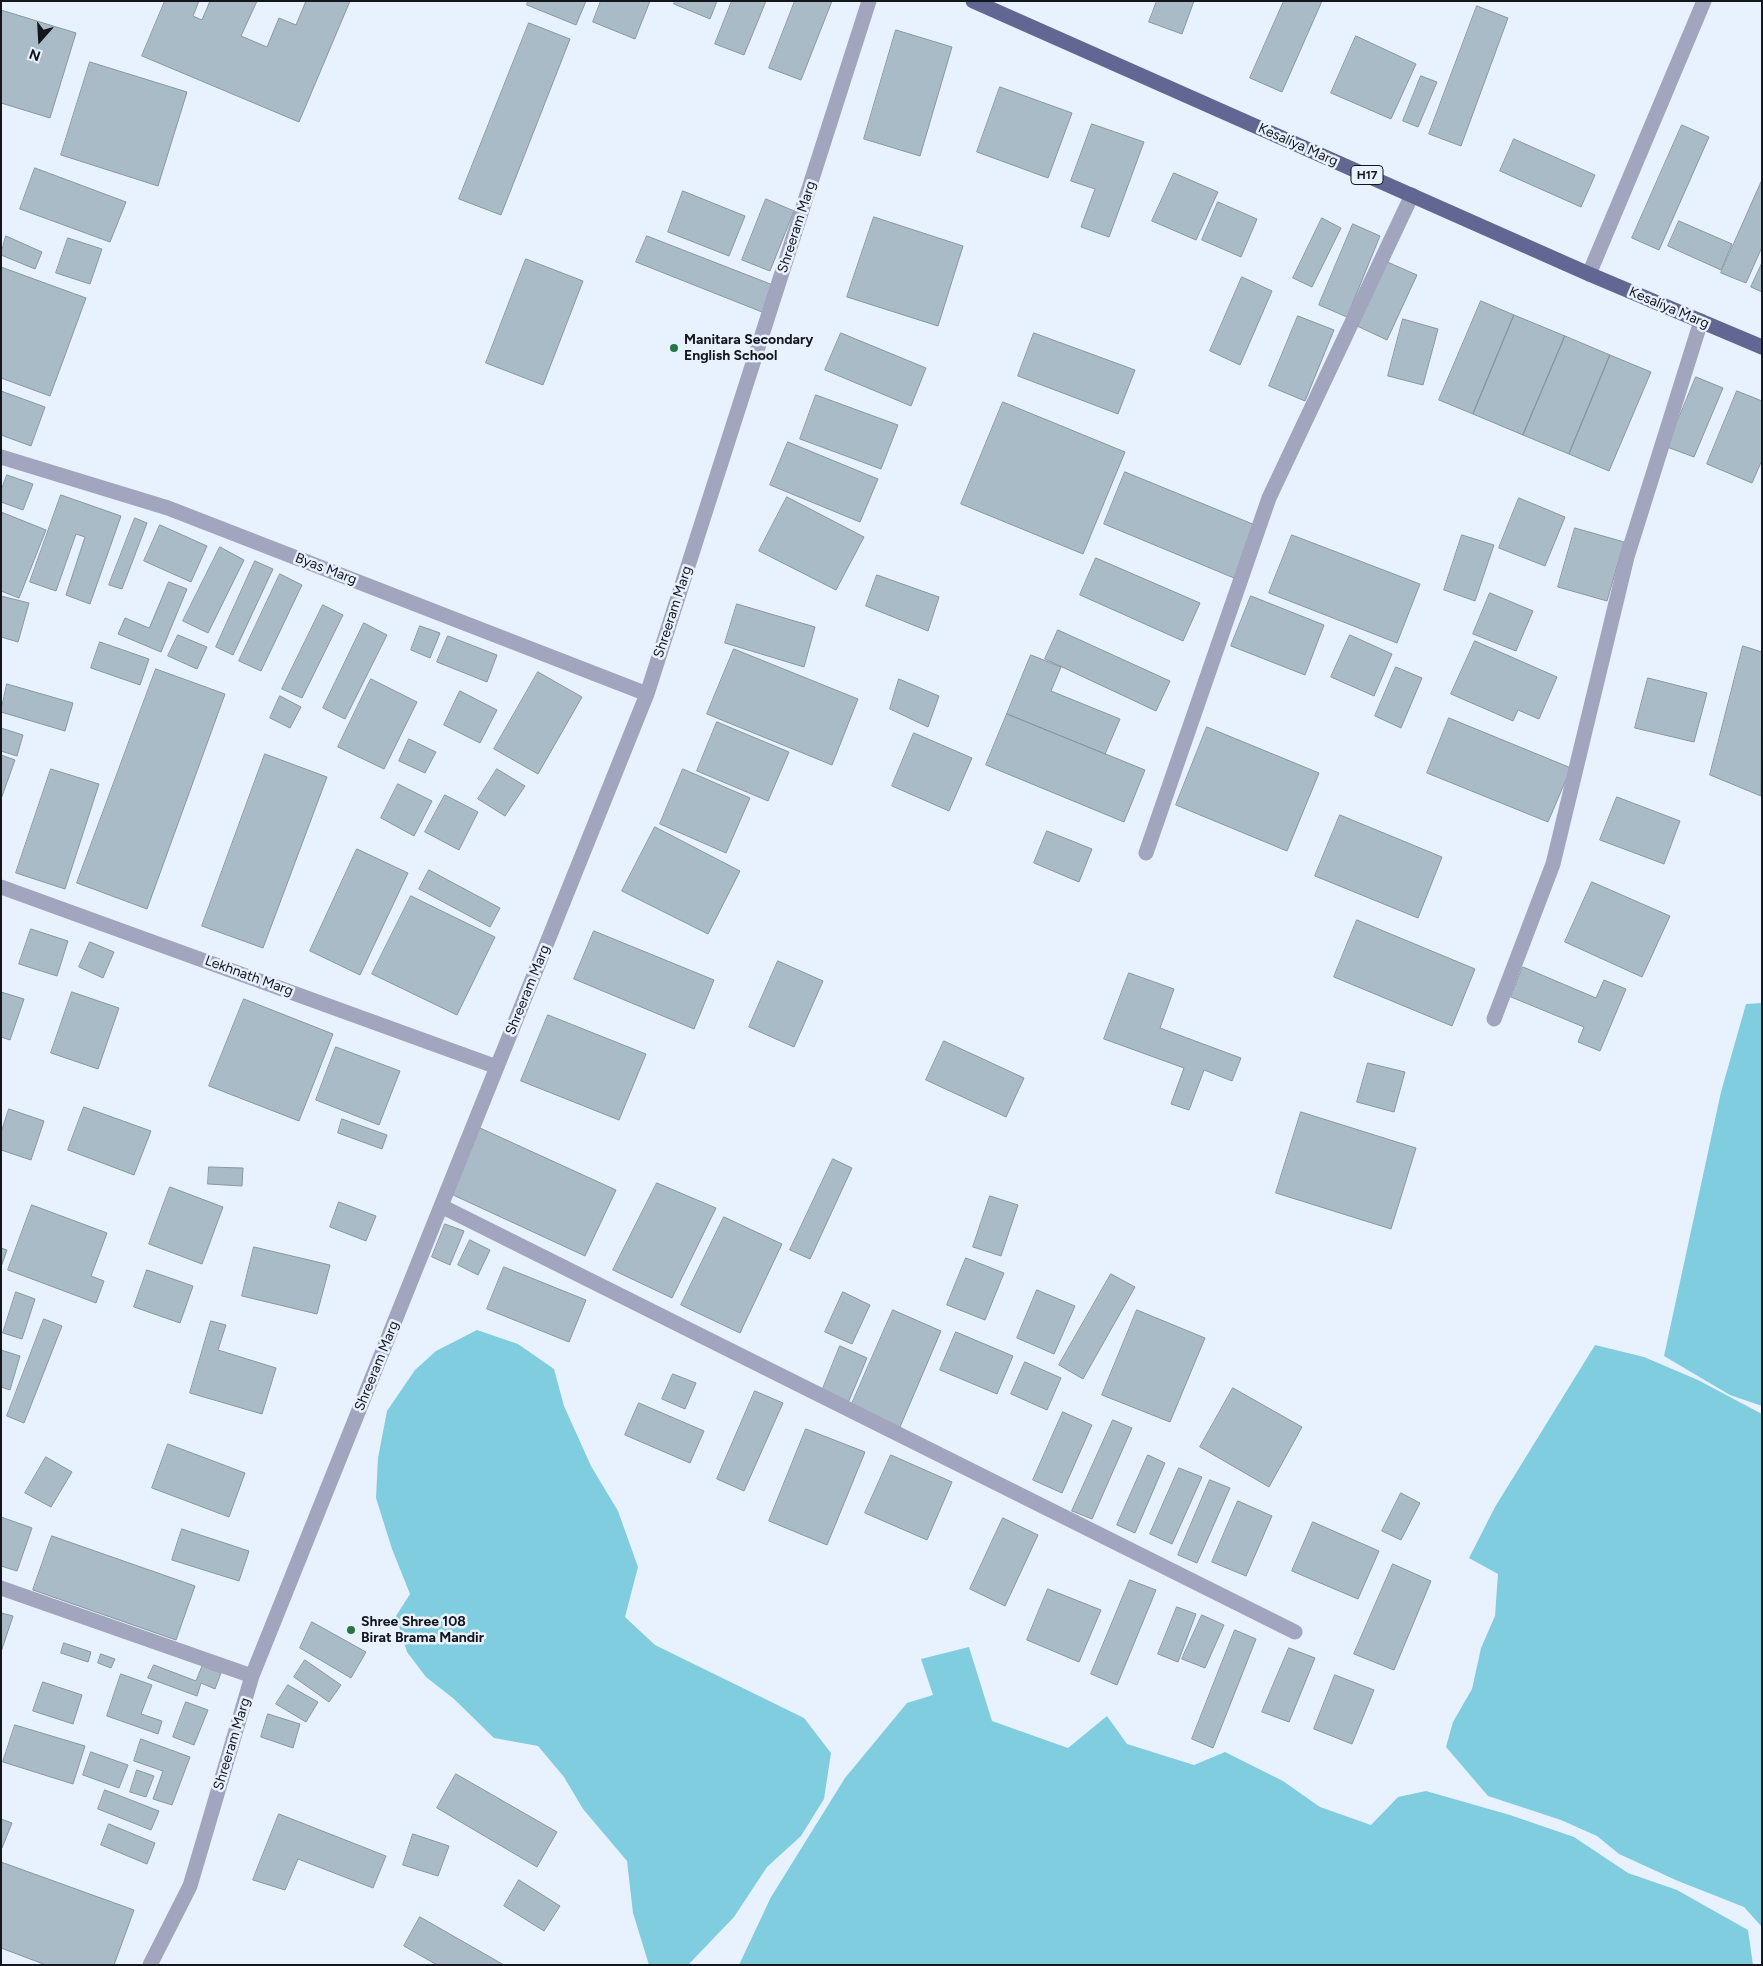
<!DOCTYPE html>
<html>
<head>
<meta charset="utf-8">
<style>
  body { margin:0 }
  #map { position:relative; width:1763px; height:1966px; overflow:hidden; background:#e8f1fe; font-family:Figtree,sans-serif }
  canvas { display:block }
  .frame { position:absolute; inset:0; border:2px solid #13161c; pointer-events:none }
  .north { position:absolute; left:15px; top:15px; width:50px; height:50px; -webkit-text-stroke:4px #e8f1fe; paint-order:stroke; rotate:199deg; font-size:14px; font-weight:700; line-height:20px; text-align:center; color:#13161c }
  .north::after { content:''; display:block; margin:auto; width:18px; height:22px; background:#13161c; clip-path:polygon(50% 0,100% 100%,50% 72%,0 100%) }
</style>
</head>
<body>
<div id="map">
<canvas width="1763" height="1966"></canvas>
<div class="frame"></div>
<div class="north">N</div>
</div>
<script>
const c = document.querySelector('canvas').getContext('2d');
c.lineJoin = 'round';
function fillPath(path, color) { c.fillStyle = color; c.fill(path, 'evenodd'); }
function trace(path, color, width, dash) { c.strokeStyle = color; c.lineWidth = width; c.lineCap = dash ? 'butt' : 'round'; c.setLineDash(dash || []); c.stroke(path); }
function write(font, color, halo, rows, align = 'center') {
  c.font = font + ' Figtree,sans-serif'; c.lineWidth = 5; c.setLineDash([]); c.textBaseline = 'middle'; c.strokeStyle = halo; c.fillStyle = color; for (const [text, x, y, turn = 0] of rows) {
    c.save(); c.translate(x, y); c.rotate((+turn || 0) * Math.PI / 180); c.textAlign = isNaN(turn) ? turn : align; if (halo) c.strokeText(text, 0, 0); c.fillText(text, 0, 0); c.restore();
  }
}
fillPath(new Path2D(`
  M1762 1003V1406L1730 1395 1664 1356 1721 1092 1746 1004Z
  M477 1330 518 1344 554 1369 564 1406 591 1466 618 1511 638 1567 625 1617 655 1645 804 1718 831 1753 824 1799 801 1836 767 1867 734 1917 688 1965H649L633 1913 627 1861 583 1809 564 1777 538 1746 494 1738 454 1699 426 1677 407 1652 396 1616 410 1594 392 1549 376 1498 378 1458 387 1411 415 1370 436 1351Z
  M1595 1345 1644 1357 1698 1380 1762 1414V1927L1744 1907 1678 1881 1619 1854 1597 1836 1561 1820 1488 1796 1446 1747 1453 1722 1472 1689 1481 1648 1495 1616 1498 1574 1469 1558 1495 1507Z
  M969 1647 992 1721 1068 1748 1107 1716 1127 1744 1194 1765 1225 1752 1283 1781 1320 1807 1371 1825 1398 1797 1426 1791 1510 1815 1574 1837 1628 1873 1677 1890 1748 1930 1753 1965H739L771 1897 845 1778 907 1703 933 1695 921 1659Z`), '#81cde0');
const building = new Path2D(`
  M165 1H199L193 16 202 20 210 1H257L241 36 267 47 279 18 296 25 306 1H350L299 122 142 56Z
  M528 1H586L576 25 527 5Z
  M601 1H650L635 39 593 22Z
  M675 1H717L710 19 674 4Z
  M732 1H766L744 55 715 44Z
  M795 1H832L801 80 769 68Z
  M1157 1H1194L1182 34 1149 22Z
  M1284 1H1322L1282 92 1250 78Z
  M1477 6 1508 18 1461 146 1429 134Z
  M1 10 76 33 50 118 1 103Z
  M529 23 570 39 501 215 459 199Z
  M896 30 952 47 920 156 864 139Z
  M1356 36 1416 64 1391 119 1331 93Z
  M90 62 187 92 158 186 61 155Z
  M1421 76 1437 82 1418 127 1403 121Z
  M1000 87 1072 113 1048 178 977 152Z
  M1092 124 1144 142 1109 237 1081 227 1095 189 1071 181Z
  M1682 125 1709 137 1659 250 1632 238Z
  M1514 139 1595 175 1581 207 1500 171Z
  M35 168 126 202 110 242 20 209Z
  M1174 173 1218 192 1196 240 1152 221Z
  M1762 180V247L1746 283 1721 273Z
  M683 191 745 216 729 256 668 232Z
  M766 199 794 211 770 271 742 260Z
  M1218 202 1257 219 1241 257 1202 240Z
  M874 217 963 246 938 326 847 297Z
  M1322 218 1341 228 1312 287 1293 278Z
  M1679 221 1732 244 1721 270 1668 246Z
  M1353 224 1380 236 1347 317 1319 305Z
  M6 236 42 252 35 269 1 255Z
  M647 236 773 285 762 312 636 262Z
  M68 238 102 249 90 284 56 273Z
  M526 259 583 281 543 385 486 363Z
  M1385 261 1417 275 1387 340 1355 325Z
  M1762 263V292L1751 287Z
  M1 267 86 298 50 396 1 378Z
  M1242 277 1272 291 1240 365 1210 351Z
  M1481 301 1514 315 1473 414 1439 400Z
  M1514 315 1565 336 1523 435 1473 414Z
  M1298 316 1334 330 1305 401 1269 386Z
  M1403 319 1438 329 1423 385 1388 376Z
  M841 333 926 368 911 406 825 370Z
  M1034 333 1135 370 1118 414 1018 376Z
  M1565 336 1610 355 1569 454 1523 435Z
  M1610 355 1651 372 1609 471 1569 454Z
  M1696 377 1723 388 1694 457 1667 447Z
  M1 391 45 407 31 446 1 435Z
  M1737 391 1762 401V460L1752 483 1707 464Z
  M816 395 898 425 881 469 800 439Z
  M1003 402 1125 452 1083 554 961 504Z
  M788 442 878 479 860 522 770 485Z
  M1125 472 1255 525 1234 578 1104 524Z
  M7 475 33 484 23 510 1 502V491Z
  M61 495 121 516 90 604 66 595 85 537 76 534 56 591 30 582Z
  M787 497 864 537 836 590 759 551Z
  M1519 498 1565 517 1545 566 1499 548Z
  M1 512 46 530 19 598 1 591Z
  M135 518 147 523 122 589 109 585Z
  M160 525 207 546 191 582 144 561Z
  M1575 528 1624 542 1607 601 1558 587Z
  M1292 535 1420 584 1397 643 1269 593Z
  M1462 535 1494 545 1475 601 1444 590Z
  M220 547 244 560 208 633 183 621Z
  M1096 558 1200 603 1183 641 1080 595Z
  M255 561 273 569 233 655 216 647Z
  M280 574 302 585 261 671 239 661Z
  M877 575 939 597 928 631 866 606Z
  M169 582 187 589 161 652 118 634 125 618 149 628Z
  M1490 593 1533 611 1516 651 1473 634Z
  M1 596 29 603 18 642 1 637Z
  M1251 596 1324 625 1305 675 1231 646Z
  M737 604 815 627 804 667 725 643Z
  M323 605 343 615 302 698 282 689Z
  M364 623 387 635 345 719 323 708Z
  M420 626 440 633 430 658 411 650Z
  M1058 630 1170 681 1156 711 1045 659Z
  M178 635 207 647 197 669 168 656Z
  M1350 635 1392 654 1374 696 1331 677Z
  M448 636 497 655 487 682 437 662Z
  M1475 641 1557 677 1539 719 1518 710 1513 721 1451 694Z
  M100 642 149 659 140 685 91 668Z
  M1743 646 1762 652 1761 796 1710 775Z
  M734 649 858 699 832 765 707 714Z
  M1031 655 1061 667 1051 691 1120 719 1105 754 1007 714Z
  M1396 667 1422 678 1401 728 1375 716Z
  M156 669 225 694 147 909 77 883Z
  M538 672 582 697 538 774 494 749Z
  M1648 678 1707 693 1694 742 1635 728Z
  M371 679 417 702 384 769 338 747Z
  M899 679 939 696 928 727 890 709Z
  M7 684 73 703 65 731 1 712Z
  M460 691 497 710 480 743 444 725Z
  M280 696 301 707 290 728 270 718Z
  M1007 714 1145 770 1124 822 986 765Z
  M1449 718 1571 768 1548 822 1427 773Z
  M717 722 789 752 768 801 697 771Z
  M1207 727 1319 773 1287 851 1176 805Z
  M1 728 23 735 17 756 1 751Z
  M914 733 972 758 949 811 892 786Z
  M409 739 436 752 425 773 399 761Z
  M265 754 327 777 263 948 202 926Z
  M1 755 15 760 1 799Z
  M51 769 99 784 65 889 16 873Z
  M497 769 525 786 505 816 478 799Z
  M683 769 750 798 726 853 660 824Z
  M398 784 432 801 414 836 381 818Z
  M445 795 478 812 459 850 425 832Z
  M1617 797 1680 821 1664 864 1600 840Z
  M1340 815 1442 857 1418 918 1315 876Z
  M655 827 740 871 708 934 622 891Z
  M1047 831 1092 849 1079 882 1034 863Z
  M357 849 408 873 360 975 310 951Z
  M429 870 500 908 490 927 419 889Z
  M1592 882 1670 916 1642 977 1565 942Z
  M411 896 495 937 457 1015 372 974Z
  M1357 920 1475 969 1452 1026 1334 977Z
  M31 929 68 941 57 976 19 964Z
  M594 931 714 980 694 1029 574 979Z
  M90 942 114 952 103 978 79 967Z
  M778 961 823 981 794 1047 749 1027Z
  M1523 967 1596 998 1604 980 1626 989 1600 1051 1578 1042 1584 1027 1511 997Z
  M1129 973 1174 989 1160 1028 1241 1058 1232 1081 1204 1070 1189 1110 1171 1104 1184 1068 1104 1039Z
  M1 992 24 999 10 1040 1 1037Z
  M72 992 119 1008 98 1069 51 1053Z
  M244 999 333 1034 299 1121 209 1086Z
  M548 1015 646 1054 619 1120 521 1081Z
  M944 1041 1024 1078 1006 1117 926 1080Z
  M336 1047 400 1071 379 1125 316 1100Z
  M1368 1063 1405 1072 1394 1112 1357 1102Z
  M84 1107 151 1131 134 1175 68 1150Z
  M9 1109 44 1121 31 1160 1 1150V1133Z
  M1301 1112 1416 1148 1391 1229 1276 1193Z
  M342 1119 387 1135 382 1149 338 1133Z
  M480 1128 616 1190 585 1256 451 1194Z
  M833 1159 852 1168 810 1259 790 1250Z
  M209 1167 243 1168 242 1186 208 1184Z
  M657 1183 716 1208 672 1298 613 1270Z
  M170 1187 223 1207 202 1264 149 1244Z
  M990 1196 1018 1205 1001 1256 973 1247Z
  M339 1202 376 1216 366 1241 330 1227Z
  M32 1205 107 1233 91 1276 104 1281 96 1303 8 1270Z
  M724 1217 782 1244 740 1333 681 1305Z
  M445 1224 464 1231 450 1265 432 1257Z
  M470 1240 490 1250 478 1275 458 1265Z
  M254 1247 330 1265 317 1314 242 1296Z
  M1 1248 7 1250 1 1267Z
  M966 1258 1004 1273 985 1320 947 1305Z
  M504 1267 586 1300 569 1342 487 1309Z
  M147 1270 193 1286 180 1323 134 1307Z
  M1111 1274 1135 1287 1083 1379 1059 1365Z
  M1037 1290 1075 1306 1054 1354 1017 1338Z
  M16 1292 35 1299 22 1339 3 1333Z
  M843 1292 870 1305 852 1344 825 1332Z
  M893 1310 941 1331 900 1427 851 1406Z
  M1137 1310 1205 1338 1170 1422 1102 1395Z
  M44 1319 62 1326 24 1423 7 1416Z
  M211 1321 226 1325 218 1350 276 1368 262 1414 190 1393Z
  M956 1332 1013 1356 997 1394 940 1370Z
  M840 1346 867 1358 848 1403 822 1391Z
  M1 1350 20 1356 10 1390 1 1387Z
  M1025 1362 1061 1378 1047 1410 1011 1394Z
  M673 1374 696 1383 685 1409 662 1399Z
  M1233 1388 1302 1427 1269 1487 1200 1447Z
  M755 1391 783 1403 744 1491 717 1479Z
  M639 1403 704 1431 690 1463 625 1435Z
  M1063 1412 1092 1425 1062 1493 1033 1480Z
  M1113 1420 1132 1428 1092 1519 1072 1511Z
  M806 1429 865 1452 827 1545 769 1521Z
  M168 1444 245 1473 229 1517 152 1488Z
  M891 1455 952 1482 927 1540 865 1513Z
  M1148 1455 1165 1463 1135 1533 1117 1525Z
  M46 1457 72 1472 51 1507 25 1493Z
  M1179 1468 1202 1477 1172 1544 1150 1534Z
  M1210 1480 1230 1488 1197 1563 1178 1555Z
  M1401 1493 1420 1503 1401 1540 1382 1531Z
  M1238 1501 1272 1516 1246 1576 1212 1562Z
  M1 1517 32 1528 17 1571 1 1566Z
  M1003 1518 1038 1535 1005 1606 970 1589Z
  M1313 1522 1379 1551 1358 1599 1292 1571Z
  M182 1529 249 1551 239 1581 172 1560Z
  M52 1536 195 1586 176 1640 33 1590Z
  M1393 1564 1431 1581 1394 1670 1354 1654Z
  M1130 1580 1156 1590 1117 1685 1091 1674Z
  M1048 1589 1101 1610 1079 1662 1027 1640Z
  M1177 1607 1196 1614 1178 1662 1158 1654Z
  M1 1613 13 1616 1 1652Z
  M1202 1615 1224 1625 1205 1668 1182 1659Z
  M312 1622 366 1652 351 1678 300 1648Z
  M1235 1630 1256 1639 1213 1748 1192 1739Z
  M64 1643 91 1652 88 1662 61 1653Z
  M1289 1648 1315 1658 1289 1722 1262 1712Z
  M101 1654 115 1659 111 1668 98 1663Z
  M305 1660 341 1685 329 1702 294 1677Z
  M154 1665 196 1681 202 1666 221 1673 215 1689 201 1683 197 1696 148 1678Z
  M121 1674 152 1685 141 1714 162 1721 158 1734 107 1716Z
  M1335 1675 1374 1690 1352 1744 1314 1729Z
  M43 1682 82 1695 73 1724 33 1711Z
  M288 1685 318 1702 306 1722 276 1704Z
  M186 1702 208 1710 194 1745 173 1737Z
  M268 1714 300 1724 293 1748 261 1737Z
  M15 1725 85 1746 73 1784 3 1762Z
  M141 1739 190 1757 172 1805 153 1799 163 1771 134 1761Z
  M91 1752 128 1765 119 1788 83 1775Z
  M137 1770 154 1776 146 1797 130 1792Z
  M456 1774 557 1832 537 1867 437 1808Z
  M105 1790 159 1811 151 1830 98 1809Z
  M279 1814 386 1856 373 1888 298 1859 285 1890 253 1880Z
  M1 1819 12 1823 2 1848H1Z
  M109 1824 155 1843 147 1864 101 1845Z
  M413 1834 449 1846 438 1876 403 1865Z
  M1 1862 134 1910 114 1965H46L1 1948Z
  M519 1880 560 1906 544 1931 504 1906Z
  M420 1917 504 1965H437L404 1946Z`);
fillPath(building, '#a9bbc6');
trace(building, '#8798a3', 1);
trace(new Path2D(`
  M1589 274 1704 1
  M1 457 168 508 647 694
  M1146 853 1269 498 1412 195
  M1 887 497 1067
  M1494 1019 1553 864 1627 557 1701 321
  M441 1206 1295 1632
  M1 1588 252 1676
  M150 1965 190 1886 252 1676 647 694 869 1`), '#a1a6be', 15);
trace(new Path2D(`
  M973 1 1589 274 1762 347`), '#616792', 15);
for (const [x, y, r, color] of [
  [674,348,5,"#267545"],
  [351,1630,5,"#267545"]
]) { const dot = new Path2D(); dot.arc(x, y, r, 0, 2 * Math.PI); c.fillStyle = color; c.fill(dot); trace(dot, '#e8f1fe', 2); }
for (const [x, y, w] of [
  [1367,175,32]
]) { const box = new Path2D(); box.roundRect(x - w / 2, y - 9.5, w, 19, 4); c.fillStyle = '#e8f1fe'; c.fill(box); trace(box, '#13161c', 1); }
write('bold 12px', '#13161c', null, [
  ["H17",1367,175]
]);
write('14px', '#13161c', '#e8f1fe', [
  ["Kesaliya Marg",1298,145,24],
  ["Shreeram Marg",797,227,-72],
  ["Kesaliya Marg",1669,308,23],
  ["Byas Marg",326,569,21],
  ["Shreeram Marg",673,612,-72],
  ["Lekhnath Marg",249,976,20],
  ["Shreeram Marg",528,990,-68],
  ["Shreeram Marg",377,1366,-68],
  ["Shreeram Marg",232,1744,-73]
]);
write('bold 14px', '#13161c', '#e8f1fe', [
  ["Manitara Secondary",684,340],
  ["English School",684,356],
  ["Shree Shree 108",361,1622],
  ["Birat Brama Mandir",361,1638]
], 'left');
</script>
</body>
</html>
